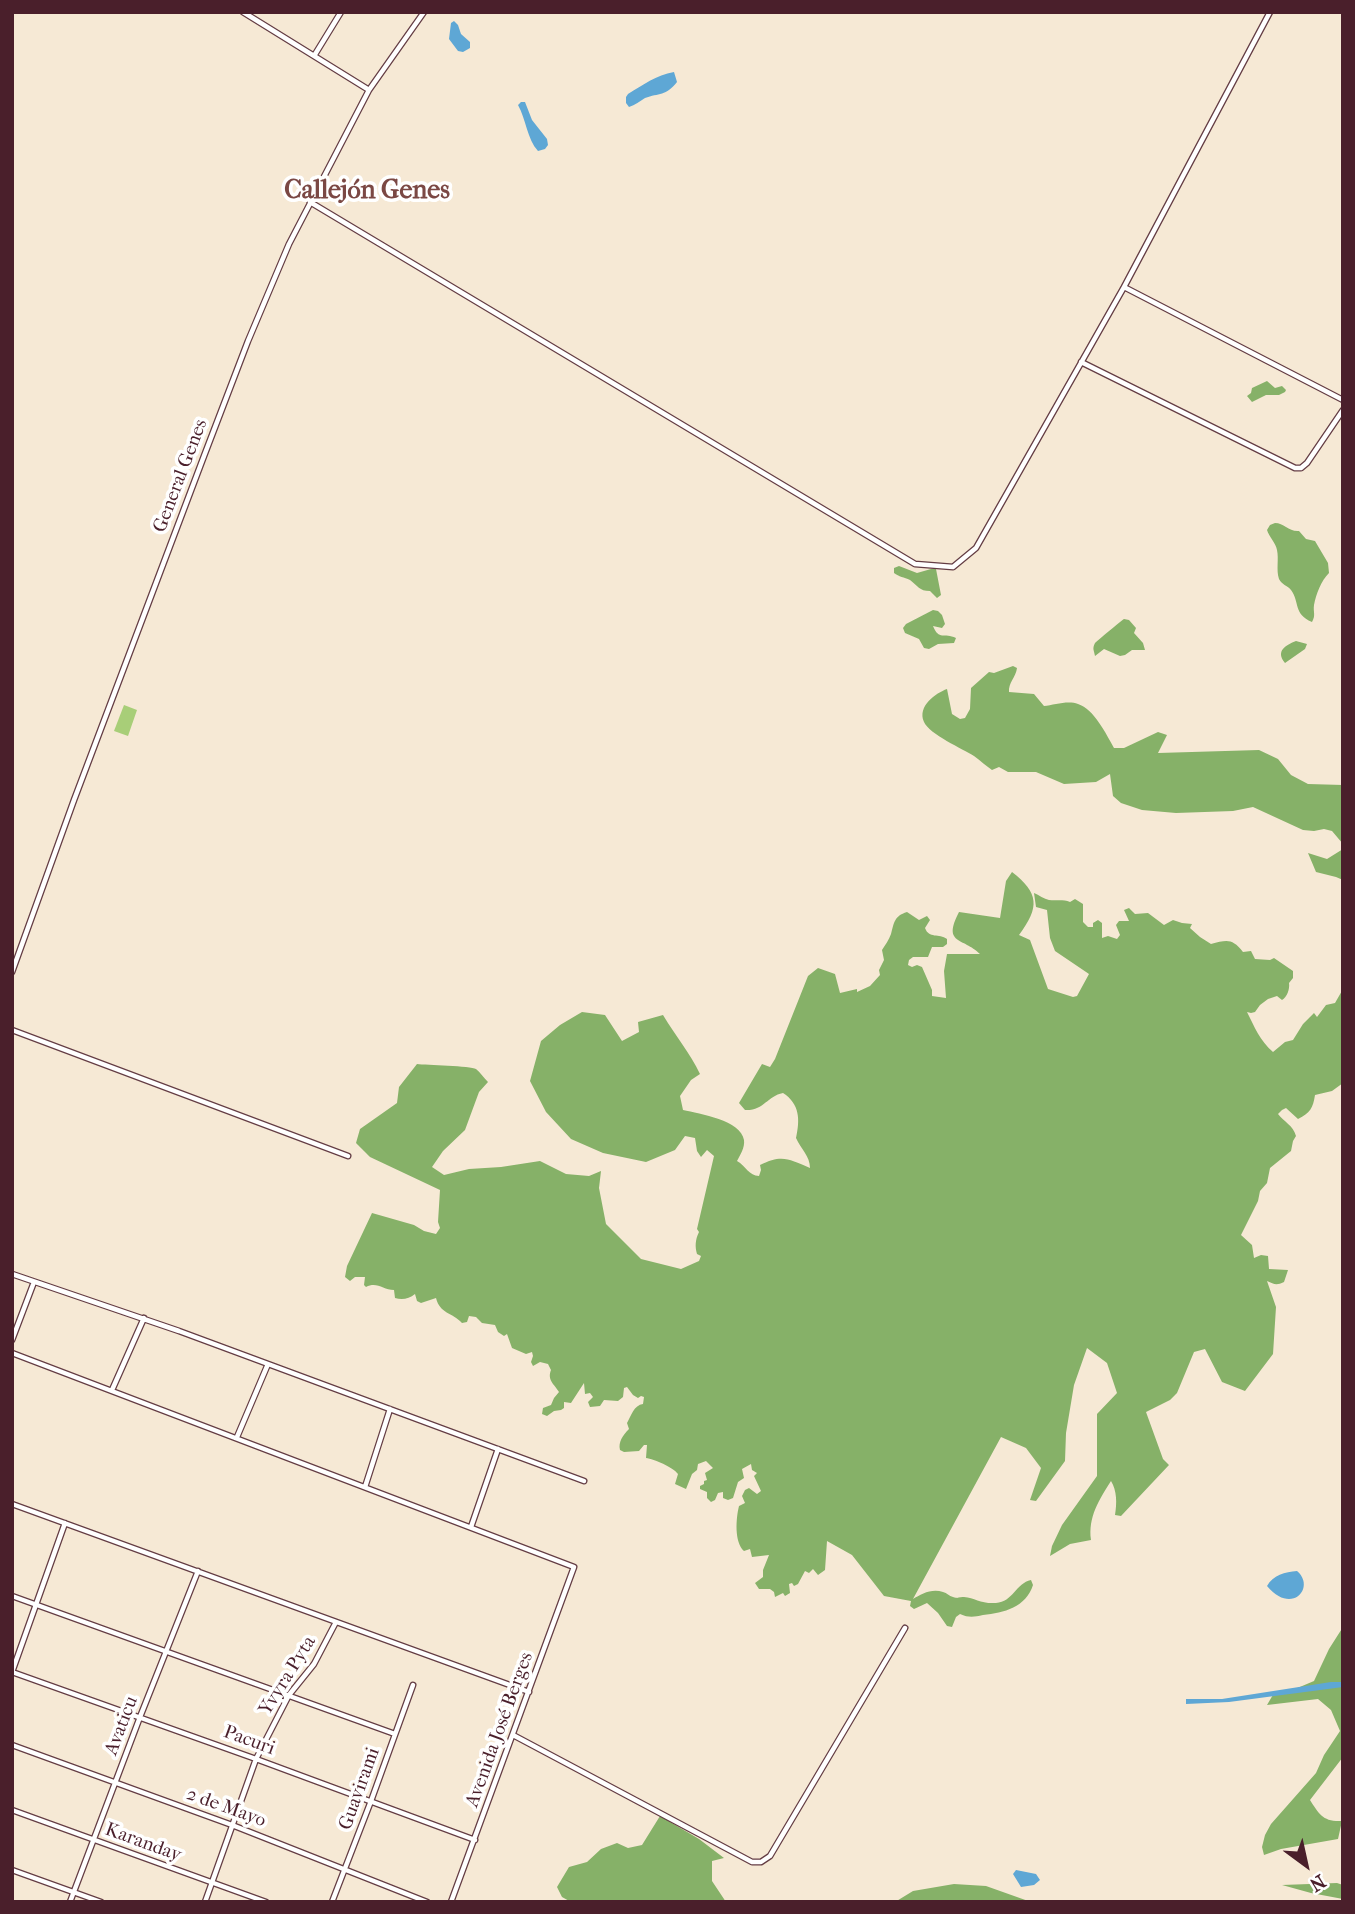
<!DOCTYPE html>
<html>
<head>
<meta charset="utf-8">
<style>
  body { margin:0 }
  #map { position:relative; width:1355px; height:1914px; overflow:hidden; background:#f6e9d5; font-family:"IM FELL French Canon",serif }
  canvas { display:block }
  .frame { position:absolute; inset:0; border:14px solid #4a1f2b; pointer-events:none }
  .north { position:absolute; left:1271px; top:1830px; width:70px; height:70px; -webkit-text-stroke:5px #fff; paint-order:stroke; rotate:147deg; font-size:19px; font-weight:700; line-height:28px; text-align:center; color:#4a1f2b }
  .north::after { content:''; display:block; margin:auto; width:24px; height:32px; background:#4a1f2b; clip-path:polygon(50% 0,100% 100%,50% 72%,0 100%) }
</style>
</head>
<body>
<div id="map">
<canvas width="1355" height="1914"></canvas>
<div class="frame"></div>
<div class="north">N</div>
</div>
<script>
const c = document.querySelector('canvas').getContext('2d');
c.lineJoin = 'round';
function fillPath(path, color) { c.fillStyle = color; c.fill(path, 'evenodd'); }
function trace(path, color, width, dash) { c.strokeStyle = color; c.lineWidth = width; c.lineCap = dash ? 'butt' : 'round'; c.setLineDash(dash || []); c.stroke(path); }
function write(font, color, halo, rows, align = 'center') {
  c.font = font + ' "IM FELL French Canon",serif'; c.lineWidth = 7; c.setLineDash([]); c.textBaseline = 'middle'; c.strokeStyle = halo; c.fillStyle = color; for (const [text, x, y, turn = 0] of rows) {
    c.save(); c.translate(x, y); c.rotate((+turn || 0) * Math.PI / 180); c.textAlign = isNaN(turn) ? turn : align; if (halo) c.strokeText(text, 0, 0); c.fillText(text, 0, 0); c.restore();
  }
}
fillPath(new Path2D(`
  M124 705 137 710 128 736 114 731Z`), '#a8ce78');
fillPath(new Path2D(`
  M1267 381 1275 388 1282 386 1286 390 1285 392 1279 395H1266L1252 402 1247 396 1251 393 1252 388Z
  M1275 523C1284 523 1289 532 1299 531L1306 539 1315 541 1328 563 1329 573C1321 581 1316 594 1314 605 1313 612 1316 615 1312 622 1293 614 1300 602 1291 590 1287 585 1282 585 1279 579 1276 570 1279 559 1277 550 1276 543 1269 537 1267 530L1270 525Z
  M899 566 917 573 931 569H936L941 595 937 598 930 591C919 591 918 586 910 580 904 577 899 577 894 573V568Z
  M933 610 938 611 942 615 945 624 942 628 933 626C939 641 944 632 956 638L954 643 938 644 929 649 924 648 919 639 905 633 903 628 906 624Z
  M1124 619 1129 620 1136 628 1134 633 1143 643 1145 650H1132L1125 655 1120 656 1104 649 1095 656C1094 650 1092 649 1095 643 1097 641 1121 621 1124 619Z
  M1296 641 1307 644 1305 649 1285 663C1275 651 1286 645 1296 641Z
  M1013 666 1017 668C1016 677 1008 683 1009 692L1034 694 1044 706C1054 705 1068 700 1078 704 1094 709 1106 734 1114 748H1124L1158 732 1167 735 1158 753 1259 750 1278 759 1291 775 1308 784 1343 785V844L1332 831 1324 829 1314 831 1303 830 1253 807 1233 811 1176 813 1142 810 1121 803 1113 796 1110 774 1096 782 1064 784 1036 772H1008L999 767 992 770C986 766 981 761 974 756 963 749 929 734 924 722 917 706 936 693 947 689L952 714 960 719 965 718 970 709 971 688 989 672 994 673Z
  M1343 849V880L1336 877 1316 872 1308 853 1327 859Z
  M1012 872C1039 893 1040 907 1019 935L1030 940 1048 989 1073 997 1077 996 1089 974 1055 951 1050 938 1047 910 1036 907 1034 893C1039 895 1044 899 1049 900 1056 901 1063 899 1070 902L1075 899 1083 904V922L1088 927H1093V923L1098 920 1102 923V938L1108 936 1117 939 1120 935 1116 925 1119 921H1129L1124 910 1129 908 1135 914 1148 913 1164 925 1173 920 1182 923 1192 924 1190 928 1200 937 1211 944C1227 940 1232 938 1243 952L1251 951 1255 959 1270 960 1274 958 1293 971V978L1289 983C1290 989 1287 997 1282 1000L1277 996 1268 999 1260 1005 1255 1012 1251 1013 1247 1012C1254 1026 1260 1041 1273 1052L1285 1042 1293 1040 1303 1024 1314 1013 1317 1017 1326 1005 1335 1003 1343 989V1083L1332 1091 1315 1095C1313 1108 1310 1113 1298 1119L1286 1108 1282 1110 1278 1114C1284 1122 1293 1125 1296 1136L1293 1141 1291 1151 1270 1168 1267 1183 1260 1191 1258 1201 1241 1235 1252 1245 1254 1258 1261 1255 1268 1256 1269 1269 1288 1270 1284 1282C1276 1286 1274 1284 1267 1281L1276 1307 1273 1354 1245 1391 1222 1382 1205 1349 1194 1352 1177 1393 1170 1400 1146 1412 1163 1459 1169 1465 1121 1516 1115 1515C1117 1503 1117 1491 1111 1481 1099 1500 1088 1517 1091 1540L1070 1544 1050 1556 1052 1546 1062 1525 1097 1476V1414L1117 1393 1107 1363 1087 1348 1074 1385 1066 1433 1065 1461 1036 1501 1030 1500 1041 1468 1026 1448 1001 1437 913 1599C921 1594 932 1588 943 1592 947 1593 949 1596 953 1597 960 1599 956 1597 964 1597 975 1598 981 1604 996 1603 1013 1602 1016 1583 1031 1580L1033 1585C1026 1607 1004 1613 983 1615 974 1617 969 1618 960 1614L956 1617 952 1627 947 1626 938 1613 927 1603 914 1609 910 1606 911 1601 884 1596 852 1555 827 1541 825 1570 818 1575 813 1569 809 1573 805 1571 798 1584 794 1586 792 1583 789 1584 790 1593 785 1596 783 1593 775 1597 774 1592 770 1589H759L755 1583 763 1577V1570L769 1555 752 1557 750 1549 744 1551C734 1542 736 1518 739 1506L745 1503 742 1496 745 1490 749 1488 757 1494 761 1491 754 1476 757 1473 752 1470 751 1464 742 1469 744 1478 738 1482 733 1498 728 1500 723 1498V1492L718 1493 715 1500 711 1502 707 1498V1492L700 1489V1486L704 1484V1481L707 1480 705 1473 713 1468 706 1461 698 1464 697 1470 692 1474 686 1489 675 1484 678 1474C673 1467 654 1459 646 1458L647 1445H644L639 1451 624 1452 620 1450C618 1442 623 1435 629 1429L627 1423C631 1416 634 1405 643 1404L644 1397 641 1396 638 1398 633 1395 627 1387 624 1388 623 1397 618 1401 604 1400 600 1406 590 1407 588 1402 593 1397 590 1393 585 1394 584 1383 571 1403 564 1402V1408L561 1410 554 1411 547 1416 542 1414 543 1408 551 1405 554 1398 559 1392C554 1384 547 1380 551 1370L548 1364 540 1362 533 1366 531 1362 533 1356 532 1352 526 1354 512 1348 507 1334 504 1336 498 1332 495 1325 482 1323 476 1317 469 1316 467 1322 462 1323C452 1312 440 1314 436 1298L421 1303 417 1301 415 1294C409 1299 402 1300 395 1298L394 1290C383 1290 377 1281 366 1287L364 1285 365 1277H355L350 1281 345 1277 347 1266 372 1213 414 1225 424 1231 436 1234 440 1228 438 1222 440 1190 370 1157 356 1143 360 1129 397 1103 399 1087 417 1064C426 1065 471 1066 476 1069 480 1072 484 1078 488 1082L479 1092 465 1130 443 1151 432 1167 444 1175 469 1169 501 1167 540 1161 566 1174 589 1176 601 1171 599 1188 606 1224 641 1259 681 1269 699 1261 701 1256 697 1254C695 1247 695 1240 699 1232L697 1229 714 1156 707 1150 701 1157 697 1151 695 1138 685 1136 675 1150 646 1162 603 1153 571 1139 546 1112 530 1081 541 1041 560 1025 582 1012 605 1015 622 1041 639 1032 638 1022 663 1015C675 1035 690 1053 700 1074L691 1080 680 1096 683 1110C700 1114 741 1120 744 1140 745 1148 740 1155 737 1161 746 1166 749 1176 759 1176L761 1170 760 1165C782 1154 789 1159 810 1168 810 1156 801 1149 796 1138 800 1120 800 1104 783 1093 767 1096 764 1111 745 1110L739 1103 762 1064 770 1067 775 1059 808 976 818 968 835 974 840 993 857 989V992L870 986 880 975 879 970 884 960 882 950C885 945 889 940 891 934 894 923 894 916 907 912L919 920 927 916 930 920 925 928C929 939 939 933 947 939V944L943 947H932L928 957H913L909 960 908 965 912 967 917 965 922 967 932 990V996L946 998 944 971 947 954H980C963 937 942 945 959 912L1000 918 1006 881Z
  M1343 1627V1757L1310 1800C1319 1814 1323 1822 1342 1821L1338 1839 1281 1849 1264 1855 1262 1847 1265 1835 1271 1824 1316 1773 1324 1755 1340 1731 1331 1710 1318 1699 1267 1705 1274 1693 1295 1689 1314 1681 1329 1649Z
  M660 1816 699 1839 724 1858 712 1861V1881L726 1902H571L562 1897 557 1887 569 1867 587 1862 601 1849 617 1843 628 1848 642 1845Z
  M1337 1883 1343 1885V1899L1311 1893 1282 1885Z
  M954 1884 986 1886 1031 1902H895L913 1891Z`), '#86b168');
fillPath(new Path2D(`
  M454 21 458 25 461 34 470 42V48L463 52 458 51 449 39 451 23Z
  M674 72 677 82C666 96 659 93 645 98 640 101 635 105 629 107L626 103V97L628 94C643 85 656 75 674 72Z
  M521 102H525L532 120 547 139 548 145 545 149 538 151C527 139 526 119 518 105Z
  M1297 1571C1316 1587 1292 1616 1267 1586 1273 1575 1285 1572 1297 1571Z
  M1331 1682H1343V1687L1229 1702 1186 1704V1699H1222Z
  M1016 1870 1036 1874 1040 1880 1034 1885 1021 1887 1013 1874Z`), '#5ea7d5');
const street = new Path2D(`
  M243 12 369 90
  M314 56 341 12
  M310 202 915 564 953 567 976 548 1124 287 1270 12
  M1124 287 1343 400
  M1081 362 1295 468H1301L1307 463 1343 410
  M12 972 74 800 204 456 248 341 289 244 369 90 424 12
  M12 1030 348 1156
  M12 1274 179 1331 584 1481
  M12 1340 34 1282
  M12 1353 574 1567 451 1902
  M112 1390 144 1318
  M237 1437 268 1364
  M365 1487 390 1409
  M12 1504 529 1692
  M471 1527 498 1449
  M12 1596 395 1734
  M12 1672 256 1759 475 1840
  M12 1672 65 1523
  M513 1735 752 1862H761L770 1856 905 1628
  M12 1745 232 1825 427 1902
  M12 1810 266 1902
  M12 1870 101 1902
  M70 1902 140 1717 198 1571
  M205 1902 256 1759 289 1695 314 1664 336 1622
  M332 1902 371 1801 413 1685`);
trace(street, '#643d44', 7);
trace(street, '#fff', 4.5);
write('19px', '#4a1f2b', '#fff', [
  ["General Genes",181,476,-69],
  ["Yvyra Pyta",288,1676,-58],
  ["Avaticu",122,1726,-69],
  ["Avenida José Berges",500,1730,-70],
  ["Pacuri",249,1741,20],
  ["Guavirami",360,1789,-70],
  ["2 de Mayo",226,1808,20],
  ["Karanday",143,1843,20]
]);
write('bold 26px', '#7b4844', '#fff', [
  ["Callejón Genes",367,192]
]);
</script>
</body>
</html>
